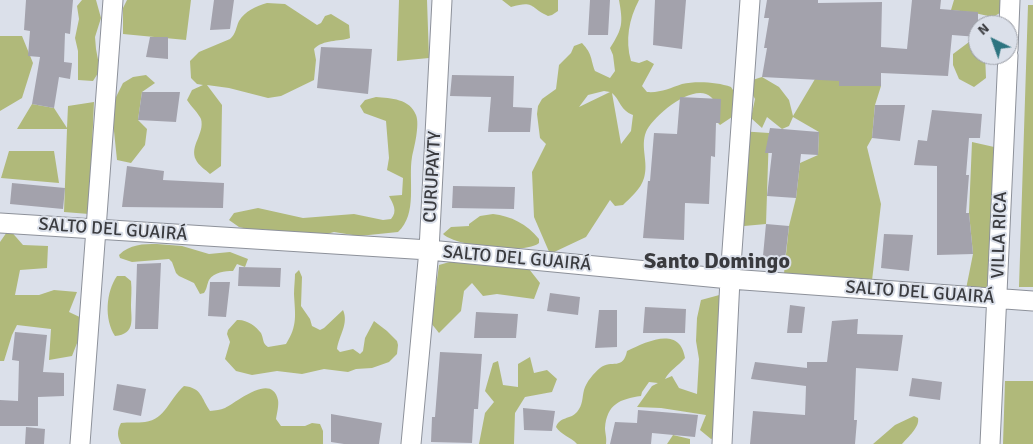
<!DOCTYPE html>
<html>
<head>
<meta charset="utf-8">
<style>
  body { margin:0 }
  #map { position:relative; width:1033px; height:444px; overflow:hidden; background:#dbe0ea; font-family:Signika,sans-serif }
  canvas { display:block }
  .north { position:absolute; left:968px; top:15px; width:50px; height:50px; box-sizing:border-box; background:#dbe0ea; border:1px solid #9b9ea6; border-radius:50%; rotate:318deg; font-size:14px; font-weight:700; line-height:20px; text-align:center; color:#3a3b3f }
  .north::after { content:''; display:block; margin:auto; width:18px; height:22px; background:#2d7480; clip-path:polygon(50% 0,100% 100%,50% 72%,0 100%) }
</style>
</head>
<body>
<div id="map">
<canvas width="1033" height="444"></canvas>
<div class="north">N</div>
</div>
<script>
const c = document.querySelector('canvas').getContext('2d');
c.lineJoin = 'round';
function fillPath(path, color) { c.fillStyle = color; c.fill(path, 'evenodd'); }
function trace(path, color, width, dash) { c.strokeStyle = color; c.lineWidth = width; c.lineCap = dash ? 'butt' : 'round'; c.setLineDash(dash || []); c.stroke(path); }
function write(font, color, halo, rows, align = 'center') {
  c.font = font + ' Signika,sans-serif'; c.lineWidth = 4; c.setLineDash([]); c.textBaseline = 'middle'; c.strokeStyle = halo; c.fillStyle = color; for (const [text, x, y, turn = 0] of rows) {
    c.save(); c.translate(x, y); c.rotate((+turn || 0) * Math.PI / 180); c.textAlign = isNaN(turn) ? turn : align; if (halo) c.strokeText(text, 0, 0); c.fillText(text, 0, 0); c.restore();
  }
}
fillPath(new Path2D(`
  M82 0H96L101 18 95 37 96 49 100 70 93 81 78 80V51L75 38 79 19 77 6Z
  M127 0H191L186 40 123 34V8Z
  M399 0H427L429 58 397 61Z
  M502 0H558V11L552 15 548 16C530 8 535 0 511 7Z
  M619 0H639C629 19 625 40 631 61L639 63 647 60 654 64 642 86 647 92C661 93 670 88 682 84 696 81 717 82 731 87L735 93 732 117 720 125C718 123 716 121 715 118 713 111 718 103 711 97 694 81 652 117 646 132 640 147 649 163 644 178 641 189 630 198 623 205L615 206 610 200 586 237 550 254 534 217 532 172 546 144 540 138 537 114 538 106 542 99 556 89 559 65 571 53 574 46 582 43C593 55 590 58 595 71L610 78 615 71 613 55 610 48C623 28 623 23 619 0ZM604 91 610 92 579 107 588 95ZM612 93C621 101 620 110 633 115L631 131 621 144Z
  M954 0H1003L1005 10 993 17 970 12 951 10Z
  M267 3 285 4 317 25 321 23 325 16 331 14 349 25 350 38C338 42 324 39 314 49L316 60 314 80 281 96 268 98 229 88 207 85 222 105 221 166 210 174C206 170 198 165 196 160 189 146 205 134 201 119 199 114 190 105 187 100L192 90 203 85 197 84 191 78 190 61 199 52 230 39C236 34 236 27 239 21 245 11 256 6 267 3Z
  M1028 5H1033V287H1019Z
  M0 36H22L33 63 22 98 0 111Z
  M969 42 978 45V55H985L986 78 974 87 959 79 953 65V54Z
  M841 60 839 86H881L875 105 872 138 867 147 881 204 871 289 783 283 789 226 796 198 800 163 818 155 819 132 793 117 789 126 782 129 767 117 762 128 751 118 755 99 746 82 762 77 779 87 789 100 793 116 815 79Z
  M146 75 155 83 142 92 138 120 147 129 145 145 131 163 117 160 112 112 116 97 123 83 133 77Z
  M376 97C391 98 410 99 416 115 420 125 414 148 412 157 408 180 418 214 398 232L359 236 334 232 316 237 261 229H248L239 227 229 220 234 213 258 208 303 218 354 214 383 220 391 219C398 211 393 204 389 196L402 195 403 178 387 170 389 158 386 121 364 113 360 106 365 100Z
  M94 102 89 214 64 212 67 129H17L32 104 54 108 67 128 68 106Z
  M739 131 769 133 766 224 733 227Z
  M972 142 1003 149 993 292 966 289 973 254 969 213Z
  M9 151H54L59 183 1 178Z
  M493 214C511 216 527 224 539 239V243C525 255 455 246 443 234L451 227 469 226V224L480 216Z
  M9 229 23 245 48 246 47 268 20 270 15 295H39L54 290 77 292 69 312 86 320 72 356 49 360 51 329 17 325 12 335 4 361H0V242Z
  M157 244 182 246 209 254 230 252 248 259 245 267 237 264 233 271C225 271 214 272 209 280 207 284 207 289 204 293L200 294 194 283 179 276 176 273 172 262 169 259 132 262 120 258 119 255C130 244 143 244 157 244Z
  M460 259 506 264 529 269 540 283 534 299 497 294 483 296 472 283 464 291 461 311 439 333 431 323 439 265Z
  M299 270 302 277 301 306 310 319 312 326 320 330 324 328 343 310C349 324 339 335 337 349L340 352 353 349 360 354 363 351 365 338 374 321 387 331 397 341 398 345 397 354 389 362 372 368 356 369 348 372 324 369 302 374 277 371 252 375 236 371 225 359 230 342 227 334 228 330 237 320C246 319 256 326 261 333 264 339 262 343 268 347L286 344C298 325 295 315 294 294 294 287 295 280 295 274Z
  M117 276H125L131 281C132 290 131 297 131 305 131 319 136 334 115 336 104 319 106 292 117 276Z
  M723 294 718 436 711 439 700 430 706 415 661 408 637 407 652 386 658 383 649 382 642 392 641 396C620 399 607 404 605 428 605 433 607 438 606 444H577C571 437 561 435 556 427 560 416 570 420 577 412 583 405 582 398 584 390 586 382 594 373 600 368 612 359 623 371 627 351 646 342 680 325 685 358 678 366 670 370 665 379L672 376 679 388 697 394 699 359 696 341 697 318 701 300Z
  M530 357 534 373 547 370 557 379 552 392 525 397 515 413 514 444H518H479L485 413 494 402 485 391 493 363 498 361 503 385 518 387V364Z
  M1005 381H1033V444H1003Z
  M184 386C202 388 201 398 210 411 216 410 220 410 225 408 237 402 272 372 278 400 279 405 277 413 276 419L281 426H305L312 423 320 424 323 431V444H121C117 436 117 431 121 423 129 422 137 423 145 422 166 419 169 399 184 386Z
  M914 416 918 418C920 427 908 437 902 444H873L895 425Z
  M673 435 690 439V444H667Z`), '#b0b97a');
fillPath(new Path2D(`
  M26 0H73L70 34 65 33 64 62 72 63 70 79 59 77 54 108 32 104 40 57 28 56 30 31 24 30Z
  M214 0H234L230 29 210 30Z
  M590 0H610L608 35H588Z
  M655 0H686L682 49 653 45Z
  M767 0H818V3L882 2 881 47 907 49 912 0H941L940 9 978 12V37L952 35 948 76 881 73V86H839V81L762 77 767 48H764L769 18H764Z
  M150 37H168V59L146 57Z
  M321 47 372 49 368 94 317 88Z
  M452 75 514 76 513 107 532 108 530 132H488L491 97 450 96Z
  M142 92H180L176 122 138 120Z
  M680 97 721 99 720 123H716L715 157 711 156 709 204 685 203 684 240 643 238 648 181H650L654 133 677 134Z
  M875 105H905L900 141 872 138Z
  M932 110 982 114 980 138H969L966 175H969L966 213H969L973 254 937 255V166L914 165 918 140 927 141Z
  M770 128 819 132 818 155 801 154 796 198 767 196 772 153H765Z
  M127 166 164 171 163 180 224 183 223 208 122 207Z
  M12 183 65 188 63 209 10 204Z
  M453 186 515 187 514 209 452 208Z
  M766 224 789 226 785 260 763 256Z
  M884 234 913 235 909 271 881 268Z
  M161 263 158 329H135L137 264Z
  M239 267 281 268 280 287 238 286Z
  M210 282H230L226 317 208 316Z
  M550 293 580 297 578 315 547 311Z
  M790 305 805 307 802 333H787Z
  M645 307 686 309 685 333H643Z
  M599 310H617V347L595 348Z
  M476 312 518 314 516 338H474Z
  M858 319 857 334 903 335 898 371 856 368 854 420H857L855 444H750L753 411 805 415 806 386 751 379 755 362 807 368V362H827L832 321Z
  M15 332 47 335 43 372 64 373V396L38 397V426H0V400L18 401 19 361 12 360Z
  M440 352 482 354 478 409H474L472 443 431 442 432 417H435Z
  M912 378 942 382 940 400 909 396Z
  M117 384 146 389 141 416 113 410Z
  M523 408 555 411 552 431 524 430Z
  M638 410 698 415 695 437 652 433 651 444H610L615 422 637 423Z
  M331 414 382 423 379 444H344L331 442Z
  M26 427 45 429 44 444H25Z`), '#a3a2ac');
const street = new Path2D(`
  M1008 50 1010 0
  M0 223 429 250 730 279 1033 301
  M80 444 113 0
  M411 444 429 250 442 0
  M722 444 730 279 750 0
  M990 444 1008 55`);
trace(street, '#8d919a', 21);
trace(street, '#fff', 19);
write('18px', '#3a3b3f', '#dbe0ea', [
  ["CURUPAYTY",433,177,-87],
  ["SALTO DEL GUAIRÁ",113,230,4],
  ["VILLA RICA",1000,235,-88],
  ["SALTO DEL GUAIRÁ",517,259,5],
  ["SALTO DEL GUAIRÁ",920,293,4]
]);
write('bold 22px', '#3a3b3f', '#dbe0ea', [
  ["Santo Domingo",717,262]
]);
</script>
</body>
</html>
